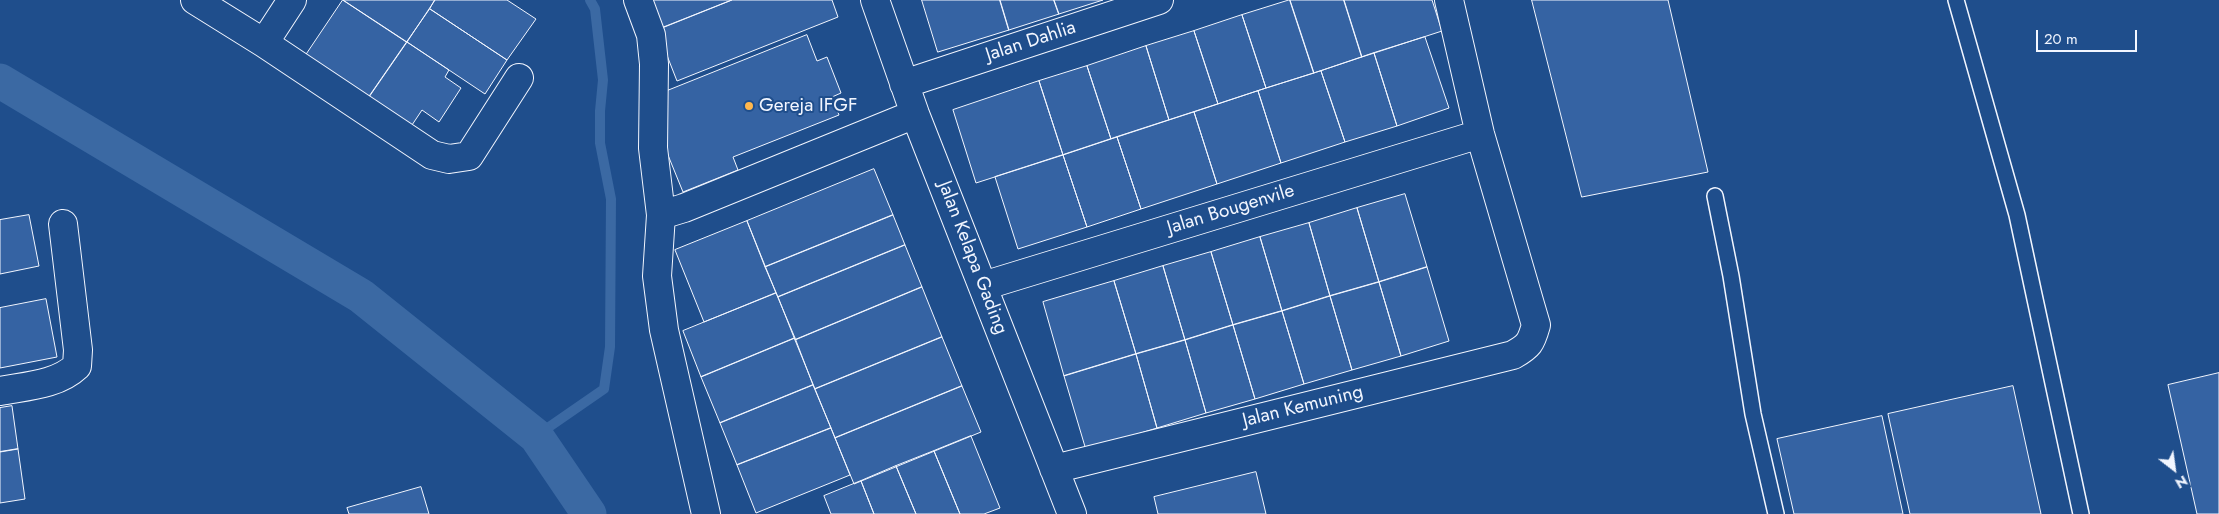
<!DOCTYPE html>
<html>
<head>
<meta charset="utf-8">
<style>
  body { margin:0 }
  #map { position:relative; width:2219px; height:514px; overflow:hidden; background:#1f4e8c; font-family:Jost,sans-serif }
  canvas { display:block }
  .north { position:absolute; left:2149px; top:444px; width:50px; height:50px; -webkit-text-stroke:4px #1f4e8c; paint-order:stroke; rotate:150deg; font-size:14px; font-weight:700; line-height:20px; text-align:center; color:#f2f6ff }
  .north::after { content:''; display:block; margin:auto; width:18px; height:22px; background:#f2f6ff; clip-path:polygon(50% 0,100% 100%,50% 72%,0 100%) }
  .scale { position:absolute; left:2036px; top:30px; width:101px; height:22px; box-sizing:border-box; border:2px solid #f2f6ff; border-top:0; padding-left:6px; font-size:15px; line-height:18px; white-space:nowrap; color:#f2f6ff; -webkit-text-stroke:4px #1f4e8c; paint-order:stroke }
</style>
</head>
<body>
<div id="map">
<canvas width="2219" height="514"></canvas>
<div class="north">N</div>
<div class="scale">20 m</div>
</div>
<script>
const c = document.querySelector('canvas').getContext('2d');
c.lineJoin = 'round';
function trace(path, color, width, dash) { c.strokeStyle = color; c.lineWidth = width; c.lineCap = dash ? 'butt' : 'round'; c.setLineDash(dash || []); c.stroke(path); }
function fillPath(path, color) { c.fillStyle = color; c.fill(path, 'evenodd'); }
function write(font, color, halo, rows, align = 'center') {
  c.font = font + ' Jost,sans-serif'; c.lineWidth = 4; c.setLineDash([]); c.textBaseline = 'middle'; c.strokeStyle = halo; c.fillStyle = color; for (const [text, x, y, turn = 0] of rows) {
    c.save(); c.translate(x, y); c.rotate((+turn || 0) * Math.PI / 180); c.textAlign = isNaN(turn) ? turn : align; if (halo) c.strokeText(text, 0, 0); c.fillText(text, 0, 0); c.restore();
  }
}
trace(new Path2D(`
  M536 436 604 389 610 347 611 199 600 143V111L603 80 595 9 590 0`), '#3b69a3', 10);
trace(new Path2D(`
  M0 81 361 296 536 436 589 514`), '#3b69a3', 35);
const building = new Path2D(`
  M343 0H435L407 42Z
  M343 0 407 42 369 97 306 55Z
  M435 0H507L536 19 507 60 430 9Z
  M645 0H732L657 30Z
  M732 0H832L838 17 677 81 657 30Z
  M922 0H1000L1009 30 938 52Z
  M1000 0H1054L1059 14 1009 30Z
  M1054 0H1103L1059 14Z
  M1290 0 1314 73 1266 88 1242 15Z
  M1290 0H1344L1362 57 1314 73Z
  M1344 0H1432L1442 31 1362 57Z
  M1532 0H1668L1708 172 1582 197Z
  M430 9 507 60 485 94 407 42Z
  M1242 15 1266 88 1218 104 1194 31Z
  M1194 31 1218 104 1169 120 1146 46Z
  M807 35 817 61 827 57 841 93 832 97 839 115 733 157 738 170 683 192 661 138 662 93Z
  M1425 37 1449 108 1397 126 1374 53Z
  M407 42 449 70 445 77 461 88 439 122 422 110 412 125 369 97Z
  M1146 46 1169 120 1111 139 1087 66Z
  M1374 53 1397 126 1345 142 1321 71Z
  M1087 66 1111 139 1063 155 1039 81Z
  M1321 71 1345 142 1281 163 1258 91Z
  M1039 81 1063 155 976 183 953 110Z
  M1258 91 1281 163 1217 184 1194 112Z
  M1194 112 1217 184 1141 209 1117 137Z
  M1117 137 1141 209 1087 227 1063 155Z
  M1063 155 1087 227 1018 249 995 177Z
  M874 169 893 215 765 267 747 221Z
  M1405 194 1427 267 1379 282 1357 208Z
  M1357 208 1379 282 1330 296 1309 223Z
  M29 215 39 266 0 274V220Z
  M893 215 905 245 778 297 765 267Z
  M747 221 776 293 704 322 675 250Z
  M1309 223 1330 296 1282 311 1260 237Z
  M1260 237 1282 311 1233 325 1211 252Z
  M905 245 922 287 795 340 778 297Z
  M1211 252 1233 325 1185 340 1163 266Z
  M1163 266 1185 340 1136 354 1114 281Z
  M1427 267 1449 341 1401 356 1379 282Z
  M1114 281 1136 354 1064 376 1043 302Z
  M1379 282 1401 356 1352 370 1330 296Z
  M922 287 942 337 815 389 795 340Z
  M776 293 795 338 701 377 683 331Z
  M1330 296 1352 370 1304 384 1282 311Z
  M46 299 57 357 0 368V308Z
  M1282 311 1304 384 1255 399 1233 325Z
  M1233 325 1255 399 1206 413 1185 340Z
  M942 337 962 386 835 438 815 389Z
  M795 338 813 385 720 423 701 377Z
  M1185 340 1206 413 1157 428 1136 354Z
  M1136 354 1157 428 1086 450 1064 376Z
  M2219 373V514H2197L2168 385Z
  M813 385 831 428 737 465 720 423Z
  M962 386 981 432 854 484 835 438Z
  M2013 386 2041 514H1910L1888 414Z
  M12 406 18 449 0 452V408Z
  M1882 416 1903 514H1794L1777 439Z
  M831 428 850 475 756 513 737 465Z
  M971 436 1000 508 984 514H960L934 451Z
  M18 449 25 499 0 503V452Z
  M934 451 960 514H916L896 466Z
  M896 466 916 514H874L861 481Z
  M1256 472 1266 514H1158L1154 497Z
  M861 481 874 514H831L824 496Z
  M421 487 429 514H349L347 508Z`);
fillPath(building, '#3563a3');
trace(building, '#f2f6ff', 1);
const lane = new Path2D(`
  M1956 0 2017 215 2081 514
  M1715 196 1731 276 1753 414 1776 514`);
const street = new Path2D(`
  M195 0 264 43 432 155 449 159 469 156 519 78
  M638 0 651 35 654 64 653 148 661 215
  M875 0 915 114 1072 514
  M264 43 292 0
  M904 84 1159 0
  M983 286 1480 134
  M0 391C26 386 57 385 77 366L78 350 63 224
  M1054 469 1513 355C1529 346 1531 343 1536 325L1480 134 1449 0
  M706 514 664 330 657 276 661 215 684 208 915 114`);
trace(lane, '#f2f6ff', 18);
trace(street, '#f2f6ff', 30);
trace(lane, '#1f4e8c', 15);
trace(street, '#1f4e8c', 28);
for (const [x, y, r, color] of [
  [749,106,5,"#ffb74d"]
]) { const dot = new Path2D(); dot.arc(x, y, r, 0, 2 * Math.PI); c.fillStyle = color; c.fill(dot); trace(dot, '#1f4e8c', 2); }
write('19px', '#f2f6ff', '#1f4e8c', [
  ["Jalan Dahlia",1031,42,-18],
  ["Jalan Bougenvile",1231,210,-17],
  ["Jalan Kelapa Gading",972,258,69],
  ["Jalan Kemuning",1303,407,-14]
]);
write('19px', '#f2f6ff', '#1f4e8c', [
  ["Gereja IFGF",759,106]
], 'left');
</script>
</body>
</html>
